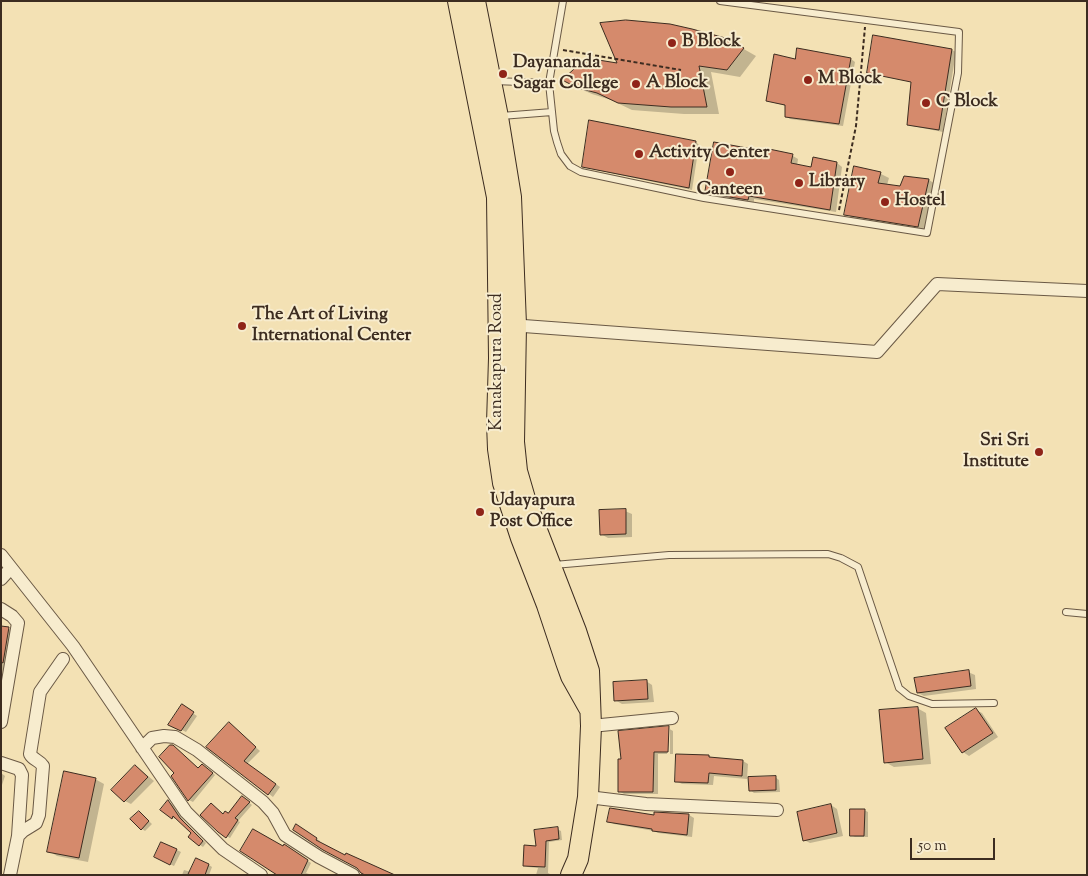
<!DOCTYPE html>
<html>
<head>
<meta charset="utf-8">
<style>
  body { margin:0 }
  #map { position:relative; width:1088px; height:876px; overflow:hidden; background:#f3e1b4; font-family:"Sorts Mill Goudy",serif }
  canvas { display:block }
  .frame { position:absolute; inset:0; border:2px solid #3c2c20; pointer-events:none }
  .scale { position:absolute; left:910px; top:838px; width:85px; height:22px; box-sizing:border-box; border:2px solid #3c2c20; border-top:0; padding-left:6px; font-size:15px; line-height:18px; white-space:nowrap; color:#3c2c20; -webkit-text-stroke:4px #f7ecce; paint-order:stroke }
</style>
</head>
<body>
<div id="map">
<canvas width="1088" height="876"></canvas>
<div class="frame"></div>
<div class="scale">50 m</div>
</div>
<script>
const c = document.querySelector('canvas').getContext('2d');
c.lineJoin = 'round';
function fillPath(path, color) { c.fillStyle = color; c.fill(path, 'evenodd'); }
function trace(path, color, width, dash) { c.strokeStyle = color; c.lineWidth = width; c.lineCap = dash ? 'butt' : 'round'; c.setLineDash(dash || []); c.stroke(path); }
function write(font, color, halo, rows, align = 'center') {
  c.font = font + ' "Sorts Mill Goudy",serif'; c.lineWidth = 4; c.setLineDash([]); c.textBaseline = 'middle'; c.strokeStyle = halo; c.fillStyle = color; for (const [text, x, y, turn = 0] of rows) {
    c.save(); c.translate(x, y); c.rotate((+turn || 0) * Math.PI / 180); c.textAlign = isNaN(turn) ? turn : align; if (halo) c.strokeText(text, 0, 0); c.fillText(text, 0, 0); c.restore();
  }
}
fillPath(new Path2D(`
  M874 37 952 50 956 52 943 132 912 126 908 124 912 82 872 74 868 72Z
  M742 48 756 56 740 77 711 72 719 114H684L632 110 611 100 592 94 576 87 619 65Z
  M798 49 851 59 855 62 843 126 790 119 786 116V106L767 101 795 60Z
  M696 142 699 145 692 190 587 168 583 166Z
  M793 156 798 159 797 166 812 169 837 163 842 167 836 212 754 199V202L712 196 706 192Z
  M881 174 889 178 887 185 901 187 904 177 929 180 937 185 927 231 854 219 846 214Z
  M625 511 632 514V537L608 538 601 534Z
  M1 627 9 629 17 633 2 729Z
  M968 672 975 675 976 689 924 696 918 693Z
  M646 681 652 685 654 702 622 704 615 700Z
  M182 706 197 716 186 732 170 724Z
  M917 708 926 713 931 764 894 767 885 762Z
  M976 710 982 713 998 737 969 756 963 752Z
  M233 727 260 751 247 764 280 787 273 797 208 747Z
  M668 728 673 731V754H670V729H667V754H658V794H624L619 791Z
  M709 756 713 758 743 761 748 764 747 779 714 776 713 785 682 784 676 781Z
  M136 766 154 781 131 804 125 801Z
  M206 768 215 775 193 802 189 800 173 776Z
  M1 773 5 776 1 788Z
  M775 777 779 780 780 792 754 793 750 790Z
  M95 779 104 784 88 862 57 856 49 851Z
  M246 800 252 805 238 821 240 822 230 838 218 831 211 804 224 815 228 814Z
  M168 802 172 804 184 821 206 843 203 847 200 845 193 833 176 818 175 819 172 817Z
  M831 805 837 809 843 836 810 843 804 840Z
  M864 810 868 812V837H855L851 835Z
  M139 812 152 824 145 831 142 829Z
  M655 814 689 815 694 818 692 837 658 833 654 831 614 824 608 821 655 816Z
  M297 826 320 841 319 843 346 857 396 875H362L358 867 324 849Z
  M557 829 561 831 562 840 549 842 548 873 552 875H536L538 868 528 867 524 865 537 847Z
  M162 843 181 852 174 866 159 859Z
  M285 846 311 863 306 873 312 875H280Z
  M209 865 212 867 209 875H182L184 870 191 872Z`), '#0003');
const building = new Path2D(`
  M626 20 670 24 692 29 729 39 744 48 727 70 699 66 707 107H671L618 103 597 93 578 88 562 80 586 58 617 63 600 23Z
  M873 35 952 49 939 130 907 125 911 82 867 73Z
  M797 48 851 58 839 124 785 117V105L766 101 774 54 795 59Z
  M589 120 696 141 689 188 582 167Z
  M714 142 769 152V149L793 154 791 163 811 167 813 157 837 162 830 210 749 196 748 200 705 193Z
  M854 166 881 172 878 183 900 186 904 176 929 179 918 227 844 215Z
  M626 509V534L600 535 599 510Z
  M1 626 9 627 3 663 1 662Z
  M969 670 971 686 917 693 914 678Z
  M647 680 648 699 614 701 613 682Z
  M182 704 194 712 181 731 168 725Z
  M918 707 923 759 884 763 879 710Z
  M976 708 993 733 962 753 945 728Z
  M229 722 256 747 244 761 276 784 268 795 206 747Z
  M669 726 668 752H654L653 792H618V759H621L618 731Z
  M170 745H173L198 768 202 764 213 773 188 801 171 776 174 773 159 757Z
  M676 754 709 755V757L743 760 742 776 709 773 708 783 675 782Z
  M135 765 148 777 124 802 111 790Z
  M64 771 96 778 79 858 47 852Z
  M776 776V790L749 791 748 777Z
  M242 796 250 802 235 818 238 820 226 838 218 832 200 815 211 803 223 814 225 811 228 813Z
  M168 800 180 818 203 841 199 846 188 837 191 833 173 816 172 819 160 810Z
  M831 804 837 833 803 841 797 812Z
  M610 808 654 815V812L689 814 687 835 652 831V829L607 822Z
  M850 809H865L864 836H850Z
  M139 811 149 821 141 830 130 819Z
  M296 824 317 838 316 840 345 855 346 853 395 875H365L361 873 357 868 323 850 293 830Z
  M558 827 559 839 546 841 545 867 523 866 524 845 536 846 534 830Z
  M253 829 283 846 284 844 308 860 301 875H277L240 851Z
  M161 842 177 849 170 865 154 857Z
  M196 858 209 864 205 875H188Z`);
fillPath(building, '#d58a6c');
trace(building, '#3c2c20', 1);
const service = new Path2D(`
  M563 1 549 83 554 131 557 142 561 154 570 166 581 172 704 198 927 233 958 73 959 32 720 1
  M493 81 549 83
  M501 116 552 112
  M554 565 669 555 828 554 841 558 858 567 899 688 909 696 932 704 994 703
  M1066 612 1087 614`);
const minor = new Path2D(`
  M510 325 877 352 937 284 1087 291
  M1 555 73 646 186 812 223 849 261 875
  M1 579 11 568
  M1 609 12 616 18 623 1 722
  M591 726 672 718
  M142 748 152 738 164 736 175 737 197 750 263 802 273 813 285 835 319 857 353 875
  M1 763 19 769 22 775 18 836
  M588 797 646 804 777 810
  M10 875 18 836 23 831 36 823 39 815 43 766C39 760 33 760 30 754L40 692 63 659`);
const trunk = new Path2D(`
  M458 1 497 197 499 358 497 423 498 449 503 483 521 538 547 605 566 662 571 676 589 708
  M475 1 498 117 511 197 516 325 514 442 517 471 526 502 576 631 589 671 591 726 588 797 578 859 571 875`);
trace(service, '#6a5945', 8);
trace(minor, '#6a5945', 14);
trace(trunk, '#3c2c20', 22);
trace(new Path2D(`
  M563 50 681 70
  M839 210 856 126 865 27`), '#3c2c20', 2, [4, 2.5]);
trace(service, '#f7ecce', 6);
trace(minor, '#f7ecce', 12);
trace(trunk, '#f3e1b4', 20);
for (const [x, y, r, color] of [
  [672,43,5,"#8f2418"],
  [503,74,5,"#8f2418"],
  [808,80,5,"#8f2418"],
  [636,84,5,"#8f2418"],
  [926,103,5,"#8f2418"],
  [639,154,5,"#8f2418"],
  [730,172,5,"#8f2418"],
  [799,183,5,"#8f2418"],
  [885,202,5,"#8f2418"],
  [242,326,5,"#8f2418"],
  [1039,452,5,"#8f2418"],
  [480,512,5,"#8f2418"]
]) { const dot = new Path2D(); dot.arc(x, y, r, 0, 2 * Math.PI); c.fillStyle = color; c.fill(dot); trace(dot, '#f7ecce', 2); }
write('bold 18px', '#3c2c20', '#f7ecce', [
  ["B Block",682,43],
  ["Dayananda",513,64],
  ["Sagar College",513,85],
  ["M Block",818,80],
  ["A Block",646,84],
  ["C Block",936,103],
  ["Activity Center",649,154],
  ["Library",809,183],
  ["Canteen",730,191,"center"],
  ["Hostel",895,202],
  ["The Art of Living",252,316],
  ["International Center",252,337],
  ["Sri Sri",1029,442,"right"],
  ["Institute",1029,463,"right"],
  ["Udayapura",490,502],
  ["Post Office",490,523]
], 'left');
write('18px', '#3c2c20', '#f7ecce', [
  ["Kanakapura Road",498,362,-90]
]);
</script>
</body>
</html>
